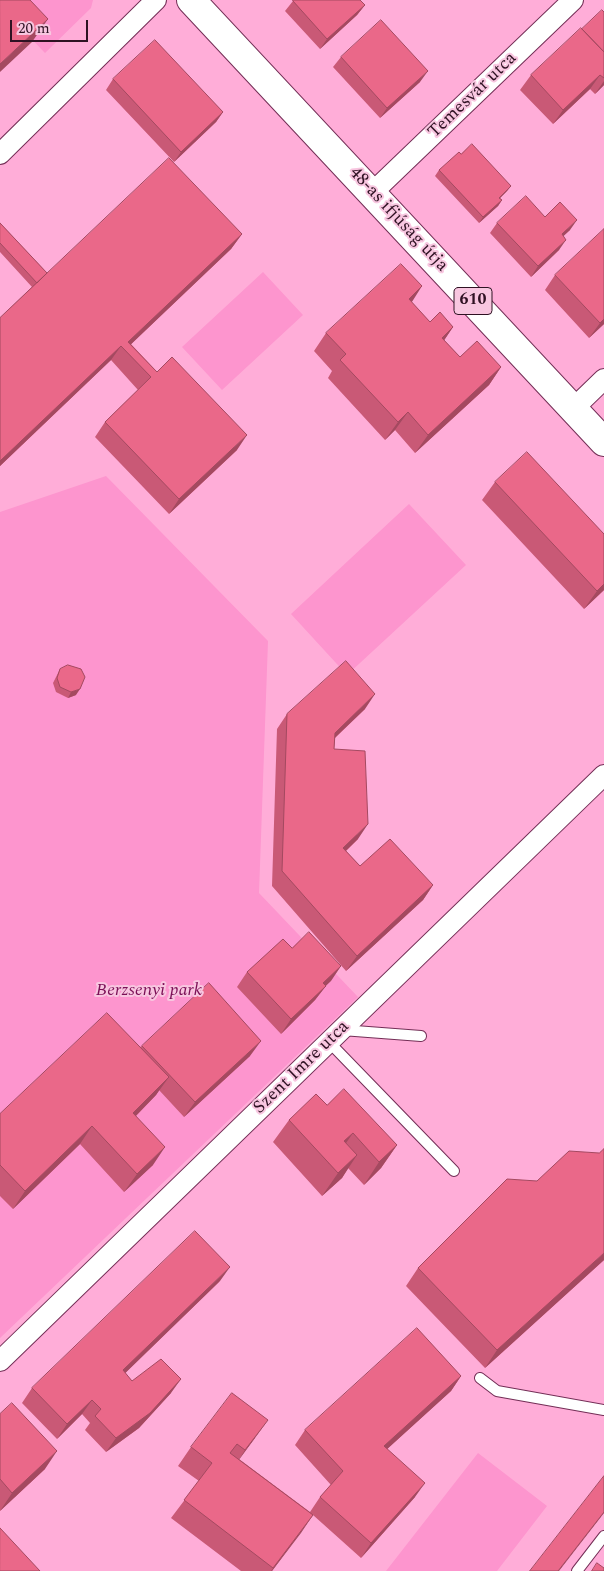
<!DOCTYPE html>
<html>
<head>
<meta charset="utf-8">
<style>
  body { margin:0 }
  #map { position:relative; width:604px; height:1571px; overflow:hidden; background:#ffadd8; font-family:Spectral,serif }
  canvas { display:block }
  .scale { position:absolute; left:10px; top:20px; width:78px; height:22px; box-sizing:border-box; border:2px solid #2f1223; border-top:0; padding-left:6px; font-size:15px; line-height:18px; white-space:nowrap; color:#2f1223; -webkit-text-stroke:4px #f8c6e0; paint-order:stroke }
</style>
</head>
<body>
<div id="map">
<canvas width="604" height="1571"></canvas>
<div class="scale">20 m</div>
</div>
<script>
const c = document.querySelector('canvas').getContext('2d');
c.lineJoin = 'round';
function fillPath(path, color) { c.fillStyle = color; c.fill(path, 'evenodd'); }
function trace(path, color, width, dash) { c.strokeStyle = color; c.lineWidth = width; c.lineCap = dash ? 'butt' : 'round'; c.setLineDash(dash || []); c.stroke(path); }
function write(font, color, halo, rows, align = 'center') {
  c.font = font + ' Spectral,serif'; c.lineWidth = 4; c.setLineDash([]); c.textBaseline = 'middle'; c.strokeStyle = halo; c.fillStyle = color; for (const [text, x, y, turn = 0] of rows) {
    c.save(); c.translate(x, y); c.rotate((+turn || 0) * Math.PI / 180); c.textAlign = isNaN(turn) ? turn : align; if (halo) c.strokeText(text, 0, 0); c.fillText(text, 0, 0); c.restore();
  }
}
fillPath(new Path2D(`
  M0 0H93L91 8 45 53 0 6Z
  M263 272 303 315 222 390 182 347Z
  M106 476 268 641 259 893 358 997 0 1338V512Z
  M409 504 466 565 347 675 291 614Z
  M478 1453 547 1506 497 1571H386Z`), '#fd95ce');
const service = new Path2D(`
  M342 1030 421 1036
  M329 1042 454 1171
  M480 1378 497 1391 604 1410
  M577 1571 604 1536`);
const minor = new Path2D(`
  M0 154 156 0
  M372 193 573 0
  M573 409 604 379
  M0 1361 604 775`);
const primary = new Path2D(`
  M191 0 604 442`);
trace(service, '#732e56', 12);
trace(minor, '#732e56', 22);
trace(primary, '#732e56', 30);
trace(service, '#fff', 10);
trace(minor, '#fff', 20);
trace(primary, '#fff', 28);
fillPath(new Path2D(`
  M293 1 365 5 357 15 320 49 285 11Z
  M604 12V85L595 94 590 89 553 124 520 90 531 75 582 29Z
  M341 57 420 82 380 118 333 67Z
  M113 79 223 112 216 122 174 162 106 90Z
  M461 154 511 186 507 191 500 198 502 200 498 206 479 223 435 176 439 170Z
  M545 217 570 230 563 236 559 250 531 277 490 233 497 223Z
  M0 223 47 273 242 234 231 249 131 344 157 372 237 450 169 514 95 437 105 422 138 390 111 360 0 466V318L32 287 0 252Z
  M555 275 604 324 589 338 545 290Z
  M411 302 430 322 453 327 444 340 460 357 501 367 489 385 415 453 395 430 385 440 328 378 332 371 314 351 326 333Z
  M495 482 604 590 584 609 482 500Z
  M60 669 76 695 68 698 56 692 53 683Z
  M365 709 335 738 334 749 358 839 346 851 360 866 433 885 423 900 346 971 272 886 277 729 287 714Z
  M292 948 341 966 315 1000 281 1034 237 987 247 972Z
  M142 1046 250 1056 184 1117 159 1090 156 1095 136 1116 153 1165 124 1192 80 1144 13 1209 0 1196V1114L140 1047Z
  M327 1105 397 1145 381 1168 364 1185 348 1168 342 1178 322 1196 273 1142 289 1120Z
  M604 1260 485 1368 406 1286 418 1268Z
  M220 1281 125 1373 132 1381 171 1393 139 1428 106 1452 85 1430 90 1423 82 1414 57 1439 22 1403 32 1388Z
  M461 1376 451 1391 387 1449 415 1497 361 1558 313 1515 272 1571H241L171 1518 199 1481 178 1466 191 1447 255 1438 239 1459 310 1512 320 1497 331 1485 295 1445 305 1430Z
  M0 1414 45 1469 0 1511Z`), '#c95976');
fillPath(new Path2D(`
  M365 5 357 15 320 49 327 39Z
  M48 19 32 42 0 72V64Z
  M428 71 420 82 380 118 387 108Z
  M600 75 590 89 553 124 563 110Z
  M604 81V85L595 94Z
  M223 112 216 122 174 162 181 152Z
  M511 186 507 191 495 203 499 198Z
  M502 200 498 206 479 223 483 217Z
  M577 220 570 230 554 245 562 234Z
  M242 234 231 249 125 350 128 342Z
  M566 240 559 250 531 277 538 266Z
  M422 286 410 305 409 299Z
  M604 319V324L589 338 600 323Z
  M453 327 441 345 442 338Z
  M121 346 111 360 0 466V461Z
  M501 367 489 385 415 453 428 435Z
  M408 412 395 430 385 440 398 422Z
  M247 435 237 450 169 514 179 499Z
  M604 584V590L584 609 597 591Z
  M80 689 76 695 68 698 71 692Z
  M375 694 365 709 325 747 335 733Z
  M368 824 358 839 333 863 343 848Z
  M433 885 423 900 346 971 357 956Z
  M341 966 331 981 313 998 323 983Z
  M326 986 315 1000 281 1034 291 1019Z
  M261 1041 250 1056 184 1117 195 1102Z
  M169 1077 156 1095 121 1131 133 1113Z
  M92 1126 80 1144 13 1209 25 1191Z
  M353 1133 337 1156 328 1164 344 1141Z
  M397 1145 381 1168 364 1185 379 1162Z
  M165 1147 153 1165 124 1192 137 1174Z
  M357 1155 342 1178 322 1196 338 1173Z
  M604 1253V1260L485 1368 497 1350Z
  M230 1267 220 1281 113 1385 123 1370Z
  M461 1376 451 1391 374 1461 384 1446Z
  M181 1379 171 1393 139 1428 106 1452 116 1438Z
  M92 1400 82 1414 57 1439 67 1424Z
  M268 1420 255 1438 233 1468 245 1450Z
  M57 1451 45 1469 0 1511 12 1493Z
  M425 1483 415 1497 361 1558 371 1543Z
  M604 1512V1513L559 1571H558Z
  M313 1515 301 1533 272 1571H271Z`), '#a44960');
const building = new Path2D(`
  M0 0H30L48 19 0 64Z
  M293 0H360L365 5 327 39 293 1Z
  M602 10 604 12V52L582 29Z
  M381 20 428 71 387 108 341 57Z
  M581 28 604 52V78L600 75 563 110 531 75Z
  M155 40 223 112 181 152 113 79Z
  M472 144 511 186 499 198 502 200 483 217 439 170 459 152 461 154Z
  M169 158 242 234 128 342 157 372 172 357 247 435 179 499 105 422 151 377 121 346 0 461V318Z
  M526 196 545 217 560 202 577 220 562 234 566 240 538 266 497 223Z
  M0 223 47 273 37 283 0 243Z
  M604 229V319L600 323 555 275Z
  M401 264 422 286 409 299 430 322 440 312 453 327 442 338 460 357 477 341 501 367 428 435 408 412 398 422 340 360 346 354 326 333Z
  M527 452 604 534V584L597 591 495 482Z
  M346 661 375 694 335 733 334 749 365 751 368 824 343 848 360 866 390 839 433 885 357 956 282 871 287 714Z
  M68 665 81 669 85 677 80 689 71 692 60 687 57 678 60 669Z
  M309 932 341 966 323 983 326 986 291 1019 247 972 283 939 292 948Z
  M209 983 261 1041 195 1102 142 1046Z
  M107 1013 169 1077 133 1113 165 1147 137 1174 92 1126 25 1191 0 1165V1114Z
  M344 1089 397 1145 379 1162 353 1133 344 1141 357 1155 338 1173 289 1120 316 1094 327 1105Z
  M604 1149V1253L497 1350 418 1268 507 1179 537 1181 569 1151 599 1153Z
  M195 1231 230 1267 123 1370 132 1381 161 1359 181 1379 150 1413 116 1438 95 1416 101 1409 92 1400 67 1424 32 1388Z
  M417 1328 461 1376 384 1446 425 1483 371 1543 320 1497 343 1471 305 1430Z
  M232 1393 268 1420 245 1450 237 1444 230 1453 313 1515 273 1568 184 1500 212 1463 191 1447Z
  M12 1403 57 1451 12 1493 0 1479V1414Z
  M604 1476V1512L558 1571H530Z
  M0 1528 40 1571H0Z
  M597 1563 604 1568V1571H592Z`);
fillPath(building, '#ea6889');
trace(building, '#a44960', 1);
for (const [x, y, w] of [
  [473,301,38]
]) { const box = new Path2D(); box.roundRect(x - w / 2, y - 13.5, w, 27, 4); c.fillStyle = '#f8c6e0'; c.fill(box); trace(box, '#2f1223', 1); }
write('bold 16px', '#2f1223', null, [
  ["610",473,301]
]);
write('18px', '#2f1223', '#f8c6e0', [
  ["Temesvár utca",473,96,-44],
  ["48-as ifjúság útja",398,220,47],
  ["Szent Imre utca",302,1068,-44]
]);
write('italic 18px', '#7b0f56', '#f8c6e0', [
  ["Berzsenyi park",149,991]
]);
</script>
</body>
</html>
